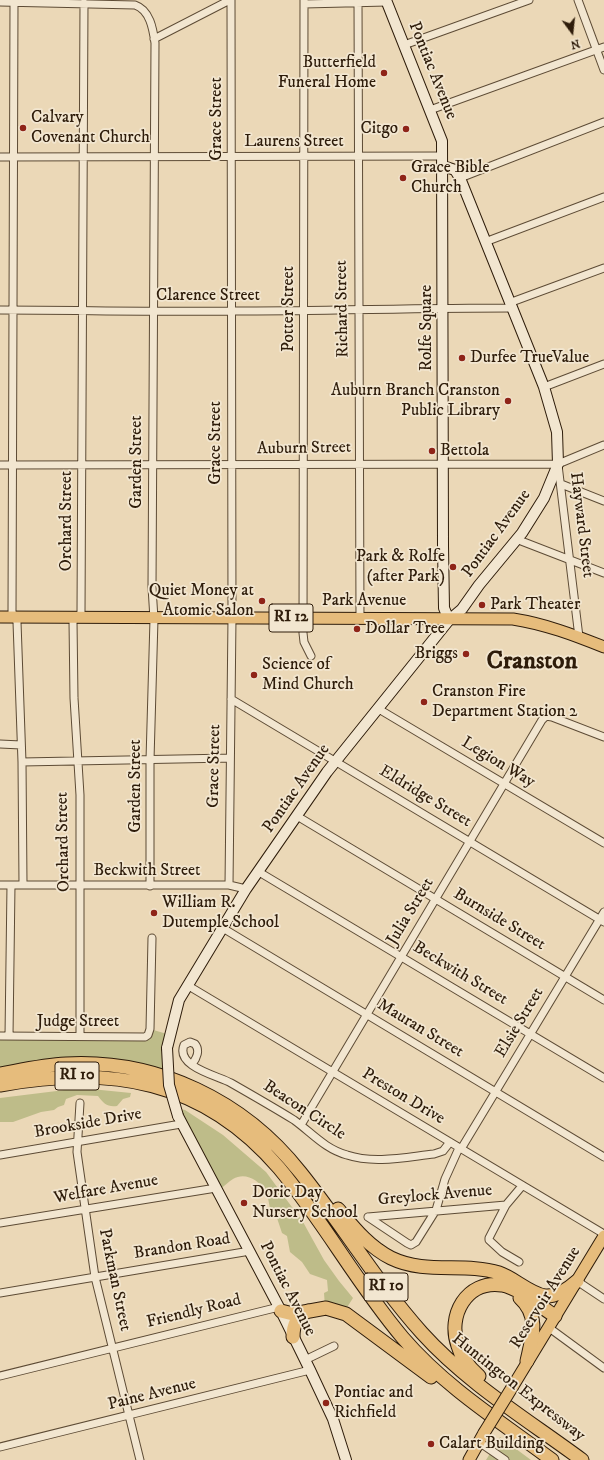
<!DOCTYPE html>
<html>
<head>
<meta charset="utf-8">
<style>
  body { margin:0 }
  #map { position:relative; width:604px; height:1460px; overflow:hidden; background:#ebd8b7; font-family:"IM FELL DW Pica",serif }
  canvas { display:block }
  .north { position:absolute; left:552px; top:12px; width:40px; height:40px; -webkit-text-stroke:3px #f2e6d0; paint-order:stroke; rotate:165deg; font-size:11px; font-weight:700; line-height:16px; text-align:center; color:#2e1c0a }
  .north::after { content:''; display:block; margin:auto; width:14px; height:18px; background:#2e1c0a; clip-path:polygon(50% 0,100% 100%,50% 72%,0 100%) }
</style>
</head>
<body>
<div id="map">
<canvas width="604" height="1460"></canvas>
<div class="north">N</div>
</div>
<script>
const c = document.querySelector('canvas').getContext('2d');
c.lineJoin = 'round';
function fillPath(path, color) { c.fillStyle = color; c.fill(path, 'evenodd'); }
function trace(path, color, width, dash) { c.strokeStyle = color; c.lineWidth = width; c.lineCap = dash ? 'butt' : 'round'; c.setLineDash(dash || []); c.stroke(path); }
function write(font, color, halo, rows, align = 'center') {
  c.font = font + ' "IM FELL DW Pica",serif'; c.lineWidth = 3.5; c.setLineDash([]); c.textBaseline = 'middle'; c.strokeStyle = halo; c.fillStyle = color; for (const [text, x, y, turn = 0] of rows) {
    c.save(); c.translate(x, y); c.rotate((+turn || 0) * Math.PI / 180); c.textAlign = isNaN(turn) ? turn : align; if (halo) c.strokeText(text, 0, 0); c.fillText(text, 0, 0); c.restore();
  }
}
fillPath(new Path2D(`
  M150 1029 167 1034V1070L0 1068V1037L146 1036Z
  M81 1088 131 1093 130 1097 123 1099 117 1106C107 1107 104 1104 98 1096L77 1095 66 1099 64 1105 58 1107 54 1110 41 1112 13 1122H0V1098Z
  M175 1108 185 1110 223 1135 266 1172 303 1222 324 1260 339 1281 353 1298 344 1312 325 1307 324 1293 328 1291 327 1280 310 1274 302 1262 290 1252 287 1236 282 1233 276 1215 271 1213C269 1206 269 1197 265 1191 259 1180 245 1172 233 1179 228 1182 224 1187 218 1190Z
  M500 1437 531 1460H486Z`), '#bebc89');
const street = new Path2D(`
  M304 0 303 633 304 642 311 656
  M358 0 360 618
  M578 0 604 70
  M0 2 135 5C150 10 153 29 155 43L152 587 154 619 150 760V886
  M14 2 12 612 17 622 22 762 23 884
  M304 4 387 2
  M154 39 230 0
  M404 45 529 0
  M430 110 604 47
  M0 157 443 156
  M460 178 604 122
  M485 242 604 197
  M509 303 604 268
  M0 310C77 310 153 312 230 311 324 311 417 308 511 308
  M544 387 604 364
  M0 465 558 464 604 445
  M558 465 579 637
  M561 484 604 501
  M516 539 604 573
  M231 699 604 922
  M377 708 604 843
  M0 744 21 745
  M22 762 230 758
  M297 816 604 1000
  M259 872 604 1078
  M0 885H229L246 889
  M229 885 232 618 231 0
  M221 927 604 1157
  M187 985 604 1234
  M0 1036 145 1037 148 1035 150 1029 152 938
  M9 1036 11 885
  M80 1036V795L74 698 73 621 81 613 84 3
  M192 1064C197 1058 200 1050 195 1044L190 1042 184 1045C175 1067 219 1076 231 1083 252 1095 273 1107 294 1120 312 1133 325 1149 347 1155 374 1164 406 1157 434 1154L443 1151 450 1142
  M80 1103 77 1152 95 1277 140 1460
  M301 1125 542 720 546 716 552 717 604 737
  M461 1149 604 912
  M0 1155 181 1124
  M368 1217 407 1243 411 1245 416 1242 436 1210 445 1179 459 1148
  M368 1217 506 1205
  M0 1223 216 1188
  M519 1262 502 1252 489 1240V1238L506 1205 522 1186
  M577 1281 604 1299
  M0 1293 250 1251
  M548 1327 604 1368
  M305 1360 334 1346
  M0 1376 279 1307
  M479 1442 505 1460
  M0 1447 310 1370`);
const secondary = new Path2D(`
  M386 0 442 141 443 546 444 608 449 620
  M167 1048 179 1000 246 889 327 772 449 620 462 609 479 585 522 533 544 498 558 464 557 432 544 387 460 178 455 170 443 166
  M178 1116 281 1311 310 1370 333 1419 346 1460`);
const primary = new Path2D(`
  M0 617 513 619C545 624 574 635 604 647
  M513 1386 604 1236
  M469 1460 484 1433`);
const highway = new Path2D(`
  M0 1074C22 1070 44 1065 66 1064 158 1059 244 1101 300 1172 342 1224 377 1283 422 1333 467 1383 528 1420 582 1460
  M0 1085C110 1065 203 1079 279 1168 324 1222 358 1285 403 1338 445 1387 501 1422 552 1460
  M338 1209C354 1228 369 1247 391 1258 426 1275 464 1262 499 1273 514 1278 530 1294 545 1296 557 1297 568 1289 577 1281
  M520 1298C540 1316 532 1338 527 1361
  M281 1311 293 1314 326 1308 346 1314 431 1377
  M293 1337C293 1324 297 1317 308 1311
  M479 1376C470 1368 461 1358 458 1346 447 1316 466 1280 502 1285 521 1289 539 1306 555 1316`);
trace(street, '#5d4b35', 9);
trace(secondary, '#2e1c0a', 12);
trace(primary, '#2e1c0a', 13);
trace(highway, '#2e1c0a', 15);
trace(street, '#f2e6d0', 7);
trace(secondary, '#f2e6d0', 10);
trace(primary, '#e6bc7c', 11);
trace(highway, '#e6bc7c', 13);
const secondaryBridge = new Path2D(`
  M167 1048 169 1085 178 1116`);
const primaryBridge = new Path2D(`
  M484 1433 513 1386`);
trace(secondaryBridge, '#2e1c0a', 12, []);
trace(primaryBridge, '#2e1c0a', 13, []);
trace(secondaryBridge, '#f2e6d0', 10);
trace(primaryBridge, '#e6bc7c', 11);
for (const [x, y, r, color] of [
  [384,73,4,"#8f2418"],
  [23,128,4,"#8f2418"],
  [406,129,4,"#8f2418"],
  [403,178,4,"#8f2418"],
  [462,358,4,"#8f2418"],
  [508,401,4,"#8f2418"],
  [432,451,4,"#8f2418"],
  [453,567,4,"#8f2418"],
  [262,601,4,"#8f2418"],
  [482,605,4,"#8f2418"],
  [357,629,4,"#8f2418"],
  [466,654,4,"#8f2418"],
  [254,675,4,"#8f2418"],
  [424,702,4,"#8f2418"],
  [154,913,4,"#8f2418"],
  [244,1203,4,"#8f2418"],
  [326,1403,4,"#8f2418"],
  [431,1444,4,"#8f2418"]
]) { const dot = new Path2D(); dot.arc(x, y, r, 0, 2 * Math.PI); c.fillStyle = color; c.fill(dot); trace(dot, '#f2e6d0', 1.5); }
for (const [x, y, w] of [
  [291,618,44],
  [77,1076,44],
  [386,1287,44]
]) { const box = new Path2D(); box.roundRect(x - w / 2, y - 14, w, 28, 3); c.fillStyle = '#f2e6d0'; c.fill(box); trace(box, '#2e1c0a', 1); }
write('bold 16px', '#2e1c0a', null, [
  ["RI 12",291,618],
  ["RI 10",77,1076],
  ["RI 10",386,1287]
]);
write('17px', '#2e1c0a', '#f2e6d0', [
  ["Butterfield",376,63,"right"],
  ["Funeral Home",376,83,"right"],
  ["Calvary",31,118],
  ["Covenant Church",31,138],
  ["Citgo",398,129,"right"],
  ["Grace Bible",411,168],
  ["Church",411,188],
  ["Durfee TrueValue",470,358],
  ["Auburn Branch Cranston",500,391,"right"],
  ["Public Library",500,411,"right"],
  ["Bettola",440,451],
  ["Park & Rolfe",445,557,"right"],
  ["(after Park)",445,577,"right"],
  ["Quiet Money at",254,591,"right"],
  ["Atomic Salon",254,611,"right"],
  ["Park Theater",490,605],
  ["Dollar Tree",365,629],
  ["Briggs",458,654,"right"],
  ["Science of",262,665],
  ["Mind Church",262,685],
  ["Cranston Fire",432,692],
  ["Department Station 2",432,712],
  ["William R.",162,903],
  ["Dutemple School",162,923],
  ["Doric Day",252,1193],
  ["Nursery School",252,1213],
  ["Pontiac and",334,1393],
  ["Richfield",334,1413],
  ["Calart Building",439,1444]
], 'left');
write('17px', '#2e1c0a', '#f2e6d0', [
  ["Pontiac Avenue",432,71,68],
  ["Grace Street",217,119,-90],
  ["Laurens Street",294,142],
  ["Clarence Street",208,296],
  ["Potter Street",289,309,-90],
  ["Richard Street",343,309,-91],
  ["Rolfe Square",427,328,-90],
  ["Grace Street",216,443,-90],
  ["Auburn Street",304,449,-1],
  ["Garden Street",137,462,-90],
  ["Orchard Street",67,521,-90],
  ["Hayward Street",581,525,83],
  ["Pontiac Avenue",497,534,-54],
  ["Park Avenue",364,601],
  ["Legion Way",498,763,31],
  ["Grace Street",215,766,-89],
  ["Garden Street",136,786,-90],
  ["Pontiac Avenue",297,789,-55],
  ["Eldridge Street",425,797,31],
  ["Orchard Street",64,842,-91],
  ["Beckwith Street",147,871],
  ["Julia Street",411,912,-59],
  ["Burnside Street",499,920,31],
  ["Beckwith Street",460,974,31],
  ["Judge Street",78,1022],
  ["Elsie Street",520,1023,-59],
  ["Mauran Street",420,1029,31],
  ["Preston Drive",403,1097,31],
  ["Beacon Circle",304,1111,33],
  ["Brookside Drive",88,1124,-10],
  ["Welfare Avenue",106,1190,-10],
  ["Greylock Avenue",435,1196,-5],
  ["Brandon Road",182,1247,-9],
  ["Parkman Street",114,1280,78],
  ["Pontiac Avenue",287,1289,63],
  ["Reservoir Avenue",546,1298,-58],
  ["Friendly Road",194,1312,-14],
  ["Huntington Expressway",518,1388,38],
  ["Paine Avenue",152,1395,-14]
]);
write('bold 25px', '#2e1c0a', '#f2e6d0', [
  ["Cranston",532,663]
]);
</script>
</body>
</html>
